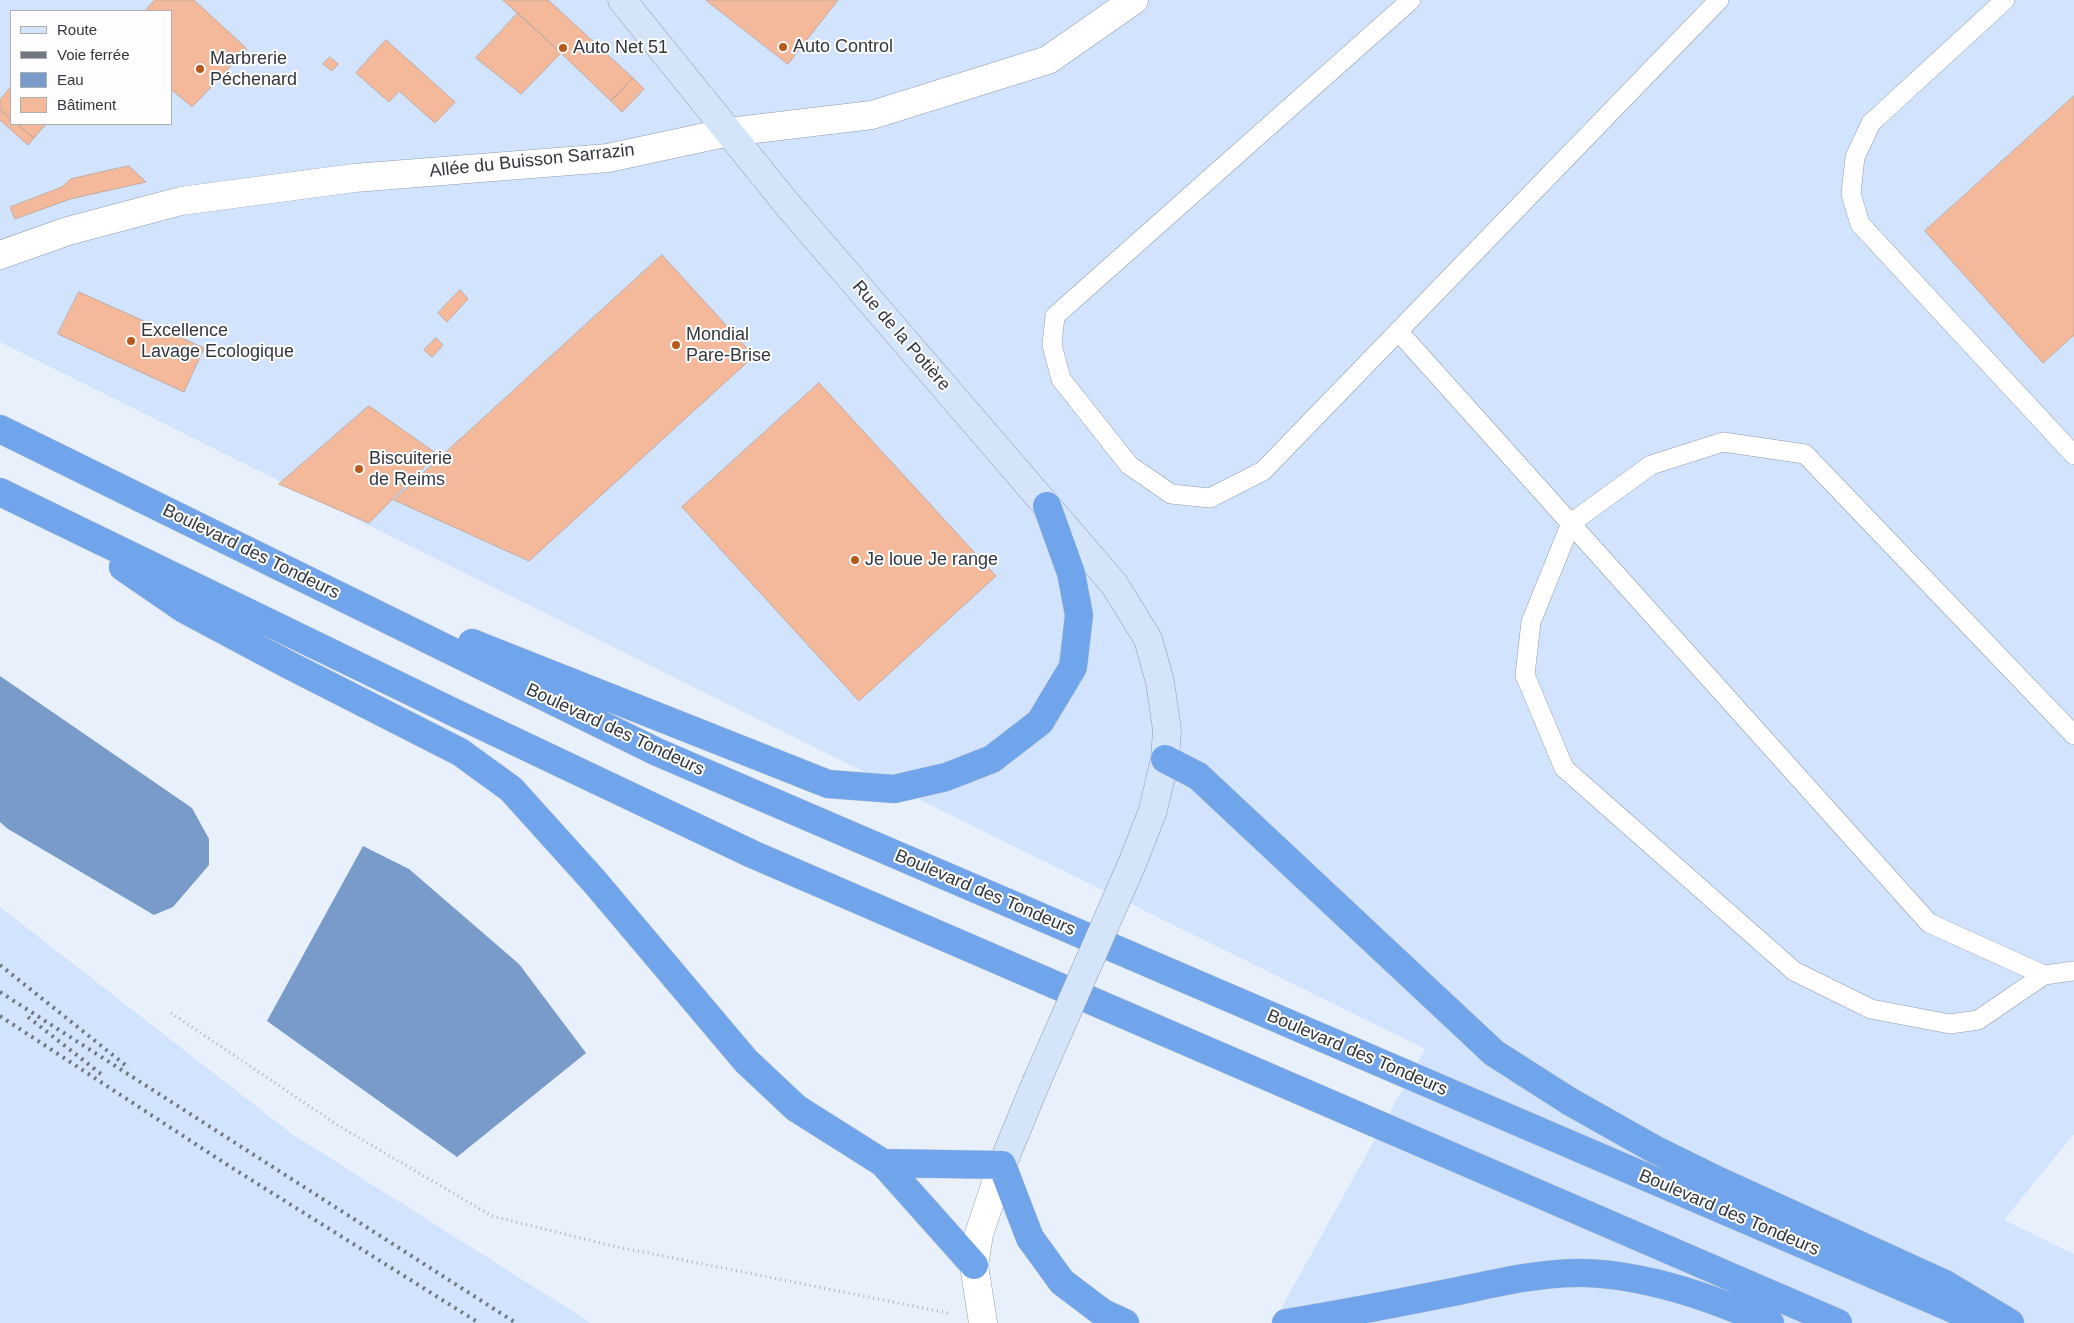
<!DOCTYPE html>
<html>
<head>
<meta charset="utf-8">
<style>
  body { margin:0 }
  #map { position:relative; width:2074px; height:1323px; overflow:hidden; background:#e8f0fb; font-family:Helvetica,sans-serif }
  canvas { display:block }
  .legend { position:absolute; left:10px; top:10px; width:162px; height:115px; box-sizing:border-box; background:#fdfdfd; border:1px solid #acaeb1; margin:0; padding:6px 9px; list-style:none; font-size:15px; color:#32373e }
  .legend li { display:flex; align-items:center; gap:10px; height:25px }
  .legend b { width:25px; border:1px solid #acaeb1 }
</style>
</head>
<body>
<div id="map">
<canvas width="2074" height="1323"></canvas>
<ul class="legend">
<li><b style="height:6px;background:#d4e4f9"></b>Route</li>
<li><b style="height:6px;background:#717780"></b>Voie ferrée</li>
<li><b style="height:14px;background:#789bca"></b>Eau</li>
<li><b style="height:14px;background:#f4b99b"></b>Bâtiment</li>
</ul>
</div>
<script>
const c = document.querySelector('canvas').getContext('2d');
c.lineJoin = 'round';
function fillPath(path, color) { c.fillStyle = color; c.fill(path, 'evenodd'); }
function trace(path, color, width, dash) { c.strokeStyle = color; c.lineWidth = width; c.lineCap = dash ? 'butt' : 'round'; c.setLineDash(dash || []); c.stroke(path); }
function write(font, color, halo, rows, align = 'center') {
  c.font = font + ' Helvetica,sans-serif'; c.lineWidth = 4; c.setLineDash([]); c.textBaseline = 'middle'; c.strokeStyle = halo; c.fillStyle = color; for (const [text, x, y, turn = 0] of rows) {
    c.save(); c.translate(x, y); c.rotate((+turn || 0) * Math.PI / 180); c.textAlign = isNaN(turn) ? turn : align; if (halo) c.strokeText(text, 0, 0); c.fillText(text, 0, 0); c.restore();
  }
}
fillPath(new Path2D(`
  M0 0H2074V1134L2004 1220 2074 1254V1323H1273L1425 1049 991 835 0 342ZM11 11H171V124H11Z
  M0 907 292 1134 591 1323H0Z`), '#d2e4fd');
fillPath(new Path2D(`
  M0 676 192 808 209 839V865L173 907 154 915 8 829 0 822Z
  M363 846 409 869 519 964 586 1053 457 1157 267 1021Z`), '#789bca');
const building = new Path2D(`
  M155 0H194L247 49 192 107 171 89V11H145Z
  M503 0H548L633 78 611 101 561 53Z
  M706 0H838L788 64Z
  M518 13 561 53 521 94 476 58Z
  M386 40 455 102 435 123 399 91 389 102 356 73Z
  M330 57 338 64 332 71 323 64Z
  M633 78 644 89 622 112 611 101Z
  M11 87V119L0 109V100Z
  M2074 96V335L2043 363 1925 231Z
  M0 109 11 119V124H17L34 138 28 145 0 120Z
  M17 124H46L34 138Z
  M129 166 146 182 70 199 15 219 10 207 62 187 71 179Z
  M662 255 754 356 529 561 394 500Z
  M460 290 468 299 447 322 438 313Z
  M79 292 204 348 184 392 58 334Z
  M436 338 443 345 432 357 424 350Z
  M819 383 996 576 859 701 682 507Z
  M369 406 437 454 369 523 279 484Z`);
fillPath(building, '#f4b99b');
trace(building, '#c1aba1', 1);
const lane = new Path2D(`
  M1411 0 1055 316 1052 345 1061 379 1129 465 1171 494 1210 498 1263 471 1719 0
  M2005 0 1871 123 1855 157 1851 194 1860 224 2074 455
  M1398 331 1929 923 2044 975 2074 971
  M2044 975 1978 1020 1950 1024 1871 1009 1794 971 1564 768 1525 675 1531 622 1571 523 1651 465 1723 442 1805 454 2074 735`);
const street = new Path2D(`
  M0 255 68 231 181 201 354 178 608 158 729 132 872 115 1048 60 1134 0
  M983 1323 974 1265 979 1234 1002 1165`);
const secondary = new Path2D(`
  M622 0 787 204 1114 584 1148 639 1160 682 1167 730 1165 759 1153 810 1134 859
  M1002 1165 1036 1083`);
const highway = new Path2D(`
  M0 429 657 752 1986 1323
  M0 492 453 712 752 854 1838 1323
  M123 567 184 609 287 664 460 752 511 789 594 881 746 1061 796 1108 883 1163 974 1265
  M472 643 828 784 894 789 946 777 992 759 1040 722 1073 667 1079 615 1071 573 1047 506
  M1165 759 1198 776 1494 1053 1569 1101 1654 1149 1719 1181 1945 1284 2010 1323
  M883 1163 1002 1165 1030 1238 1062 1282 1103 1313 1125 1323
  M1286 1323C1342 1314 1398 1303 1453 1292 1496 1283 1541 1272 1584 1273 1648 1275 1712 1298 1770 1323`);
trace(lane, '#909cae', 20);
trace(street, '#909cae', 29);
trace(secondary, '#909cae', 29);
trace(highway, '#cecfd1', 29);
trace(new Path2D(`
  M171 1013 339 1126 492 1216 613 1246 948 1313`), '#aab1bb', 3, [1, 4]);
trace(lane, '#fff', 19);
trace(street, '#fff', 28);
trace(secondary, '#d4e4f9', 28);
trace(highway, '#70a5eb', 28);
trace(new Path2D(`
  M0 965 129 1068
  M0 992 516 1323
  M0 1016 226 1164 479 1323
  M28 1017 101 1074`), '#717780', 4, [2.5, 5]);
const secondaryBridge = new Path2D(`
  M1036 1083 1134 859`);
trace(secondaryBridge, '#909cae', 29, []);
trace(secondaryBridge, '#d4e4f9', 28);
for (const [x, y, r, color] of [
  [783,47,5,"#ba581c"],
  [563,48,5,"#ba581c"],
  [200,69,5,"#ba581c"],
  [131,341,5,"#ba581c"],
  [676,345,5,"#ba581c"],
  [359,469,5,"#ba581c"],
  [855,560,5,"#ba581c"]
]) { const dot = new Path2D(); dot.arc(x, y, r, 0, 2 * Math.PI); c.fillStyle = color; c.fill(dot); trace(dot, '#fdfdfd', 2); }
write('18px', '#32373e', '#fdfdfd', [
  ["Auto Control",793,47],
  ["Auto Net 51",573,48],
  ["Marbrerie",210,59],
  ["Péchenard",210,80],
  ["Excellence",141,331],
  ["Lavage Ecologique",141,352],
  ["Mondial",686,335],
  ["Pare-Brise",686,356],
  ["Biscuiterie",369,459],
  ["de Reims",369,480],
  ["Je loue Je range",865,560]
], 'left');
write('18px', '#32373e', '#fdfdfd', [
  ["Allée du Buisson Sarrazin",532,161,-6],
  ["Rue de la Potière",901,336,49],
  ["Boulevard des Tondeurs",251,552,26],
  ["Boulevard des Tondeurs",615,730,25],
  ["Boulevard des Tondeurs",985,893,23],
  ["Boulevard des Tondeurs",1357,1053,23],
  ["Boulevard des Tondeurs",1729,1213,23]
]);
</script>
</body>
</html>
